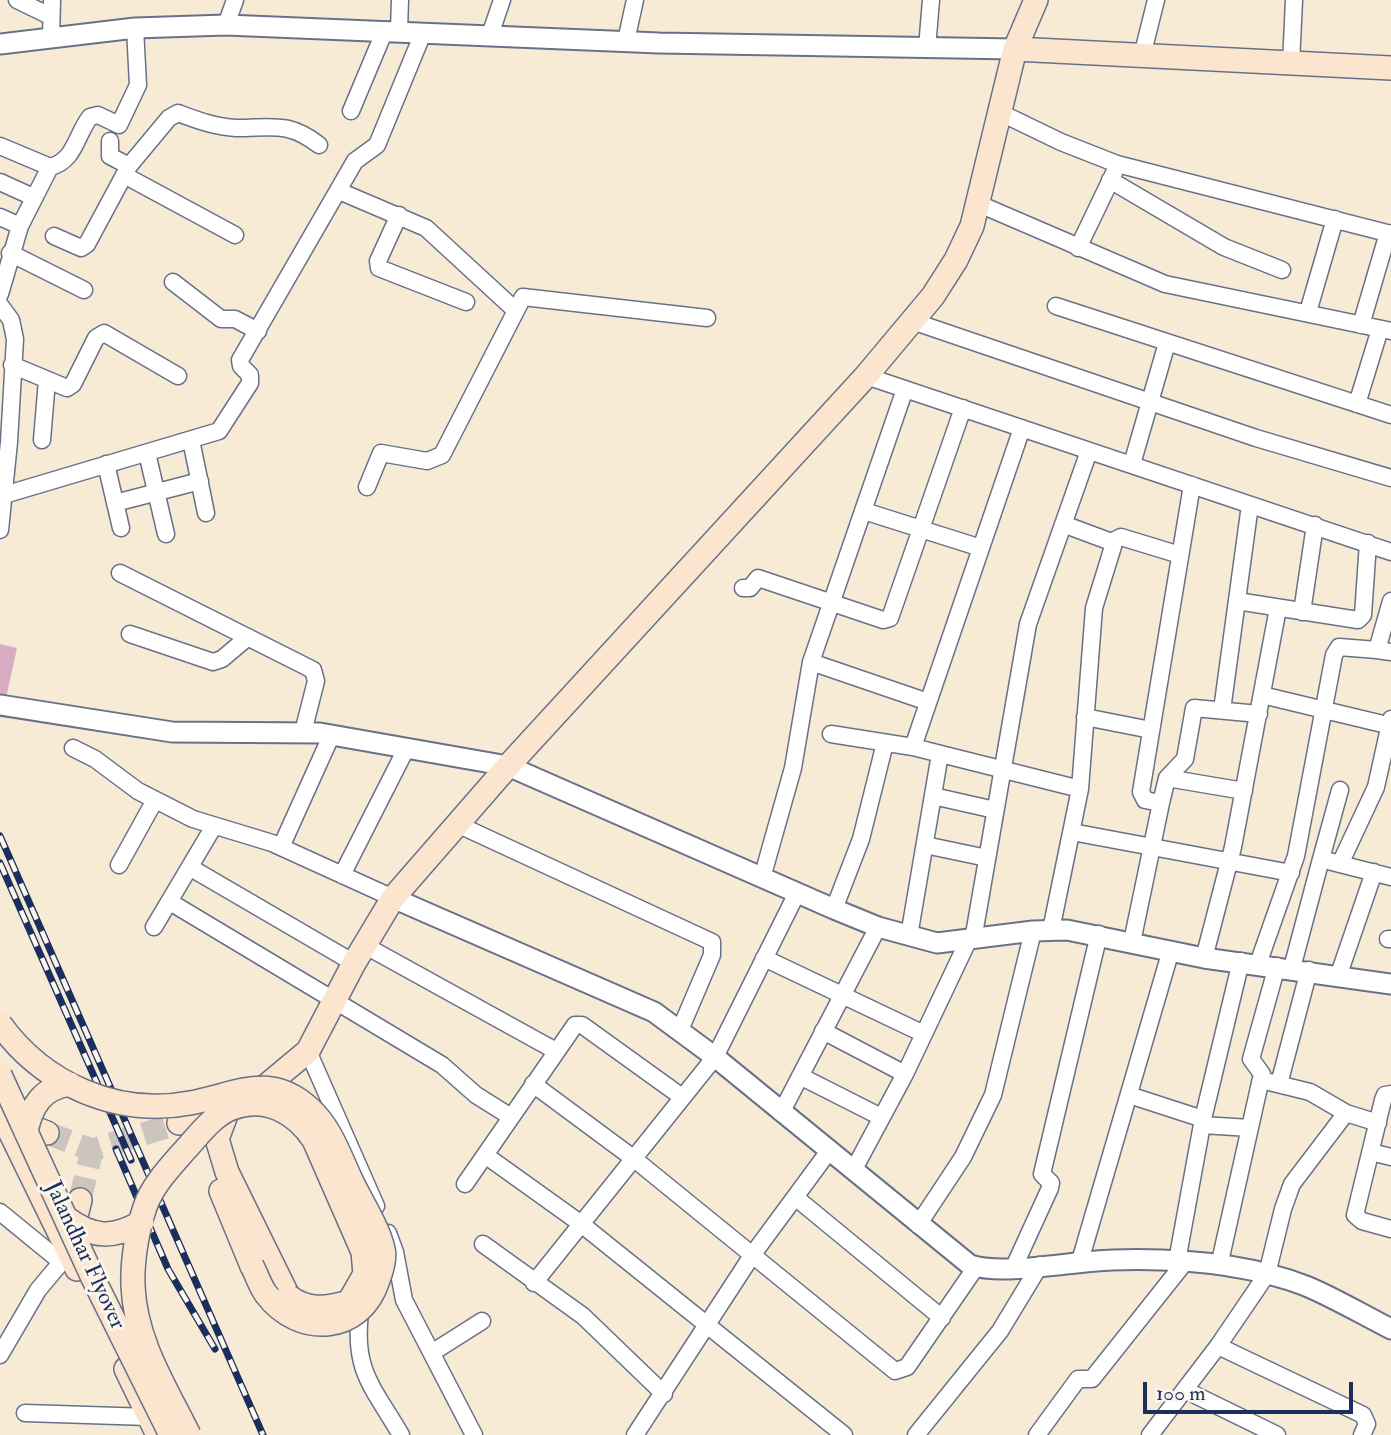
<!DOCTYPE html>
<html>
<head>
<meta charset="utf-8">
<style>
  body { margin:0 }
  #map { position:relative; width:1391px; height:1435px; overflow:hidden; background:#f7ebd6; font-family:"IM FELL Double Pica",serif }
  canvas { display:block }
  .scale { position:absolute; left:1143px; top:1382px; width:210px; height:32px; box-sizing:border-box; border:4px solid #1b2f5e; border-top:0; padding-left:9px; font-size:21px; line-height:24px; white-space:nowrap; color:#1b2f5e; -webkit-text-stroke:5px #fbf7ec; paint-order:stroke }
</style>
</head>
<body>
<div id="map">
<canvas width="1391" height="1435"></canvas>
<div class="scale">100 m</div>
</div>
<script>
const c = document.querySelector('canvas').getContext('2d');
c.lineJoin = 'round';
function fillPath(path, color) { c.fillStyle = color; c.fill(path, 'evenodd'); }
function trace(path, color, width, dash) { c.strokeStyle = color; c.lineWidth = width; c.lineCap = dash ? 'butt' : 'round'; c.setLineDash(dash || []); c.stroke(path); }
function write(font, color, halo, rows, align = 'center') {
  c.font = font + ' "IM FELL Double Pica",serif'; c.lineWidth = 6; c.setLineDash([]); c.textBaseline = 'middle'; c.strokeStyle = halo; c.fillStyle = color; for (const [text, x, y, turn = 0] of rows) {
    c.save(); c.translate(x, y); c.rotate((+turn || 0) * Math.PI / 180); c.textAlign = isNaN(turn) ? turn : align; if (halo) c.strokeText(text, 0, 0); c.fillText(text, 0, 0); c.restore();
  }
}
fillPath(new Path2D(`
  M0 644 17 648 6 698 0 697Z`), '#daacc3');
trace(new Path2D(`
  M47 1133 92 1150 179 1123
  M80 1200 92 1150`), '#cbc5be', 23, [23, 11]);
const minor = new Path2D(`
  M17 0 50 16
  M226 25 235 0
  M399 31 400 0
  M490 35 502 0
  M51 38 52 0
  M626 41 635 0
  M927 48 931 0
  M1142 56 1156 0
  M1291 64 1294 0
  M351 111 385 30
  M1001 113 1061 142 1117 164 1391 234
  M110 141V156L129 166 169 118 178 113C197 120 215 127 236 128 272 128 288 121 319 145
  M0 146 50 167
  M124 175 235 235
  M1110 180 1224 247 1282 270
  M0 182 33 197
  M339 191 426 228 514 309
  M979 204 1165 284 1391 331
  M399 215 378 261 379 268 466 302
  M0 217 20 226
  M54 236 81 248 87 244 129 166
  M1078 248 1114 173
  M10 253 84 290
  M173 282 221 319H235L258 331
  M0 294 20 226 50 167C75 161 76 135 90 117L98 115 119 125 138 85 135 28
  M0 305 11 320 15 339 9 442 0 530
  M1056 306 1391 415
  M1308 312 1335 219
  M912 321 1256 438 1391 478
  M1361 325 1388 233
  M12 365 67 388 73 384 96 338 104 333 178 376
  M866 376 1391 552
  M1357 404 1380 329
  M42 440 47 380
  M191 440 206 513
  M147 453 166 534
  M106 464 121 528
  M1132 464 1167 343
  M367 487 381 453 427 461 442 455 523 297 707 318
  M4 495 219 431 250 383V375L241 366 240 360 355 161 377 145 423 33
  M115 503 200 481
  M864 511 981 548
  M1063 524 1114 543
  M120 573 313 670 316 681 303 732
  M743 588H750L758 578 883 620 890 618 963 408
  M1237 601 1358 620 1363 615 1368 543
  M1391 601 1377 650 1391 652
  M1302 612 1315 525
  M130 634 213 662 222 659 248 637
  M811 662 928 702
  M1262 695 1391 726
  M1222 710 1250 505
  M1085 717 1151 730
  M831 734 913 747 1080 789 1051 930
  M913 747 1022 428
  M73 748 95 759 138 791 193 819 272 843 393 898
  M1167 778 1244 791
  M1080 789 1094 608 1115 540 1121 537 1180 555
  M933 796 995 810
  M1161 803 1167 778 1185 759 1194 708 1259 714
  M459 825 712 942V955L680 1030
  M1072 832 1291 873
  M925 845 987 858
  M281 847 332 734
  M1321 859 1340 790
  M1340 864 1391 877
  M119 865 155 800
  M191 868 354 963
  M342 875 407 747
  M762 878 793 768 811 662 905 389
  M170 902 442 1065 476 1095 511 1117
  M834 909 861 839 885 743
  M154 927 214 826
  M909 936 940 754
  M1388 939H1391
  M973 940 1028 624 1089 451
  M1132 942 1161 803 1145 800 1141 792 1192 485
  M364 945 556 1051
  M764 958 924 1034
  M1204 958 1233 847 1278 608
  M1258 964 1296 856 1334 655 1339 647 1377 650
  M1292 968 1321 859 1340 864 1376 787 1391 719
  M1339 974 1374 872
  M823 1031 905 1074
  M308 1051 376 1206
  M800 1076 881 1117
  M1261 1080 1310 1092 1346 1113 1378 1123
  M533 1084 633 1158 895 1371 907 1367 976 1267
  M1279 1084 1309 970
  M1391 1094 1385 1095 1383 1100 1355 1215 1362 1221 1391 1229
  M1129 1095 1203 1119
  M781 1113 878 927
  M1202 1125 1250 1128
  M1371 1152 1391 1157
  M485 1155 580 1223 844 1435
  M853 1171 905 1074 968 941
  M465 1184 575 1025H582L682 1097
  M795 1197 942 1318
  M0 1212 60 1261
  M918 1225 963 1157 993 1095 1033 931
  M388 1233 395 1252 404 1300 474 1435
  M483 1244 583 1316 664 1394
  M1080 1261 1171 950
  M1177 1261 1203 1119 1241 961
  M1219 1266 1262 1074 1251 1059 1277 966
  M1013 1269 1050 1188 1051 1183 1042 1174 1099 934
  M534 1283 715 1057 797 893
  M360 1313C353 1371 373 1387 401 1435
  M1218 1346 1363 1415 1367 1424 1362 1435
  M433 1352 482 1321
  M0 1355 38 1290 69 1253
  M1185 1390 1277 1435
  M25 1413 149 1417
  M635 1435 753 1254 829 1151
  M916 1435 1000 1331 1040 1265
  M1037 1435 1078 1379H1092L1185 1262
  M1150 1435 1218 1346 1267 1274 1283 1209 1292 1184 1346 1113`);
const tertiary = new Path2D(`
  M0 44 135 28 226 25 659 43 1015 49
  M0 705 172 732 320 733 508 766 834 909 878 927 937 943 1033 931 1067 930 1204 958 1391 984
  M393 898 654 1012 715 1057 970 1265C1005 1276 1072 1261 1112 1260 1176 1258 1246 1263 1306 1286 1335 1298 1363 1315 1391 1329`);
const secondary = new Path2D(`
  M1015 49 1391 68
  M229 1107 217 1139 227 1172 288 1296
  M0 1111 77 1269
  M11 1119 47 1133
  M179 1123 254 1096 308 1051 354 963 393 898 508 766 866 376 933 296 956 260 972 226 1015 49 1036 0
  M221 1191 252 1266
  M70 1240 80 1200
  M126 1369 158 1435`);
trace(minor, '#687188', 19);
trace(tertiary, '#687188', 23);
trace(secondary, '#687188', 26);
trace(minor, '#fff', 16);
trace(tertiary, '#fff', 19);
trace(secondary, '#fbe5cf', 23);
const rail = new Path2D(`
  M0 836 263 1435
  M0 863 131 1160
  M116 1149 168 1269 215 1349`);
trace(rail, '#1b2f5e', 7);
trace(rail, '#fbf7ec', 4.5, [13]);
const secondaryBridge = new Path2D(`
  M0 1024C43 1084 117 1117 190 1103 236 1095 269 1071 310 1109 331 1128 340 1157 352 1182 362 1203 378 1227 383 1249 386 1258 381 1272 378 1280 361 1334 299 1338 266 1294 260 1286 257 1275 252 1266
  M0 1075 93 1278 171 1435
  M26 1132C31 1106 42 1088 70 1084
  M66 1218C93 1238 113 1239 142 1222
  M189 1435C166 1388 135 1341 133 1286 132 1262 137 1230 145 1207 152 1186 170 1167 185 1150 198 1136 213 1115 232 1108 266 1095 296 1113 314 1140L363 1252 365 1274 349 1302C326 1309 307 1311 288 1296`);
trace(secondaryBridge, '#687188', 26, []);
trace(secondaryBridge, '#fbe5cf', 23);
write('23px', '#1b2f5e', '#fbf7ec', [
  ["Jalandhar Flyover",84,1256,65]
]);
</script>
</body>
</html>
